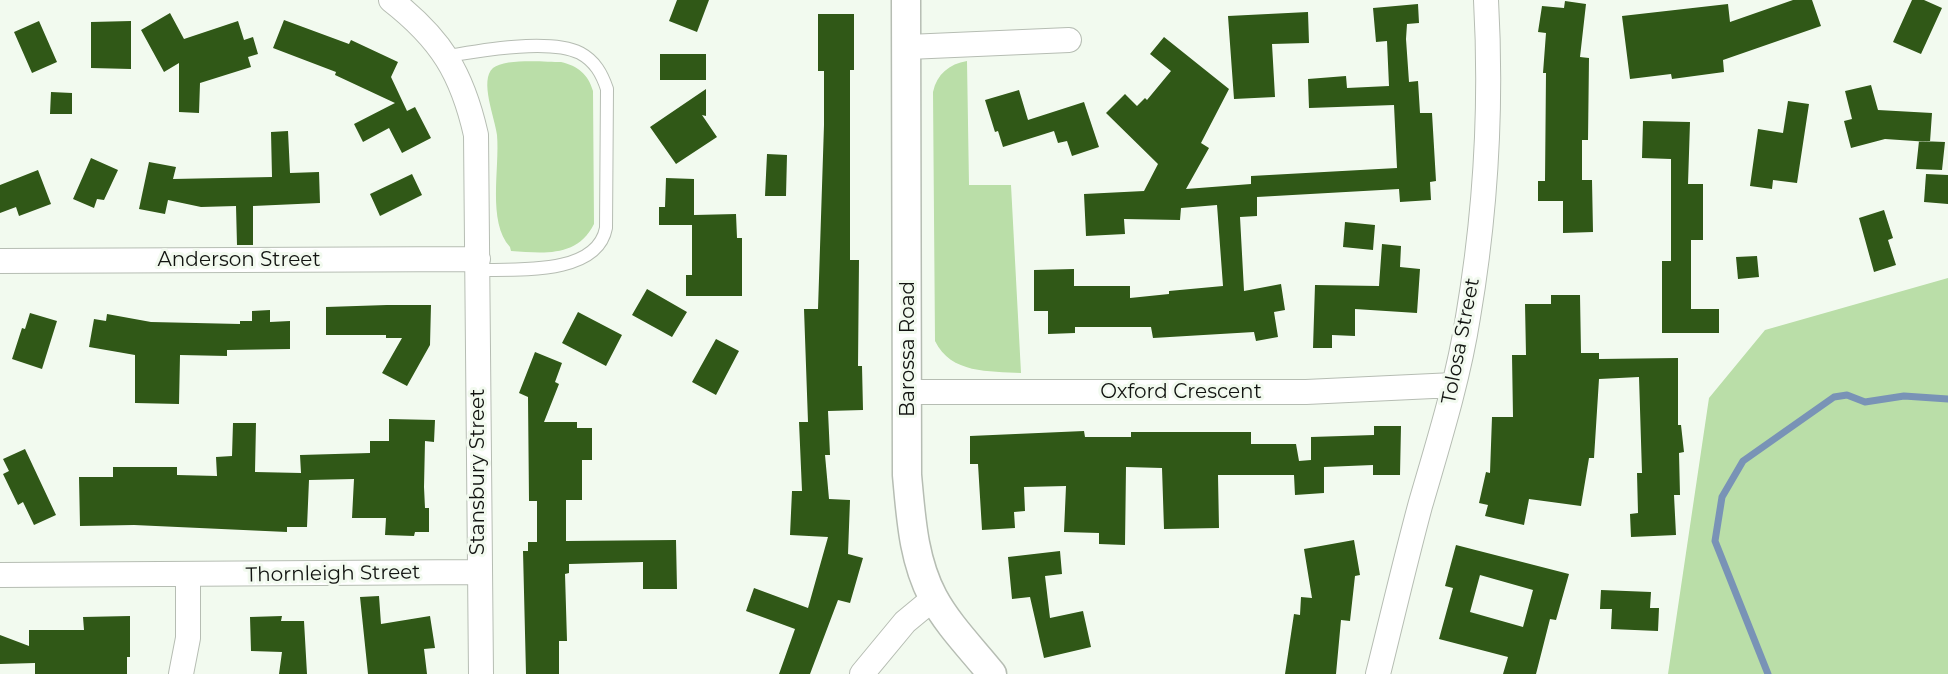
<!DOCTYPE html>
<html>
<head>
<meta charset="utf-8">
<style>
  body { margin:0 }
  canvas { display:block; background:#f2faef }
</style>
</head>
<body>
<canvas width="1948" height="674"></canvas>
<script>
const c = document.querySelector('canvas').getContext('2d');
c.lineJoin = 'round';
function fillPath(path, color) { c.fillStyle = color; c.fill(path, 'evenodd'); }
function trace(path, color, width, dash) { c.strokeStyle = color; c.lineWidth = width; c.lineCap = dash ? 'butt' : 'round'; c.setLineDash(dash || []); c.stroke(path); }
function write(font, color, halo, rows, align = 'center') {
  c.font = font + ' Montserrat,sans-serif'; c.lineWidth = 6; c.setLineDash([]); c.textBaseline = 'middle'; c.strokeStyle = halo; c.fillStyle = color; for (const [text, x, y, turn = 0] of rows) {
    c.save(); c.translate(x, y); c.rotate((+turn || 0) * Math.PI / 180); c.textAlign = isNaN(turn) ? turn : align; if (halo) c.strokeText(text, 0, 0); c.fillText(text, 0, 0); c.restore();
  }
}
fillPath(new Path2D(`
  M967 61 969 185H1011L1021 373C989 371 951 374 935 341L933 92C937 74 949 64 967 61Z
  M561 62C578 66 588 74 593 91L594 224C577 258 543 253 511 251L510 247C487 222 500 168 497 135 495 118 479 80 493 68 505 58 546 62 561 62Z
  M1948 278V674H1668L1709 398 1765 330Z`), '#badea8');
trace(new Path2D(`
  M1768 674 1715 541 1722 497 1743 461 1834 397 1847 395 1865 402 1904 396 1948 399`), '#7993b6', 7);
fillPath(new Path2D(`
  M677 0H709L697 32 669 21Z
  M1793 0H1812L1821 26 1723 60 1724 72 1672 79 1671 74 1630 79 1622 16 1728 4 1730 22Z
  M1912 0H1924L1942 8 1921 54 1893 42Z
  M1565 1 1586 4 1580 57 1589 58 1588 140H1582V180H1592L1593 232 1563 233V201H1538V181H1545L1546 73H1543L1546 33 1538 32 1542 6 1564 8Z
  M1418 4 1419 23 1407 24 1406 39 1409 82 1418 81 1420 113H1432L1436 181 1430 182 1431 200 1400 202 1399 189 1257 197V216L1240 217 1244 291 1281 284 1285 310 1274 312 1278 337 1256 341 1254 332 1153 338 1151 327H1075V333L1048 334V311H1034V270L1074 269V286H1130V298L1169 294V291L1223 286 1217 205 1181 208 1180 220 1124 219 1125 234 1086 236 1084 194 1144 191 1158 164 1106 113 1125 94 1137 106 1145 98 1147 100 1171 71 1150 54 1164 37 1229 89 1201 143 1209 148 1186 189 1251 184V176L1397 168 1394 105 1309 108 1308 79 1346 76 1347 88 1389 86 1387 41 1376 42 1373 8Z
  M1308 12 1309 43 1272 44 1275 97 1234 99 1228 16Z
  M170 13 184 39 238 21 244 40 253 37 258 54 248 57 251 67 200 83 199 113 179 112V63L164 72 141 30Z
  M818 14H854V70H850V260H859L858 366H862L863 410 828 411 830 455H825L829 499 850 500 848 554 863 558 850 603 838 600 810 674H779L795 629 746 611 754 588 808 608 828 537 790 535 792 491H802L799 422H808L804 309H818L824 125V71H818Z
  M284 20 349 44 351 40 398 62 391 77 407 111 415 107 431 138 402 153 389 128 363 142 354 124 395 103 335 75 336 72 273 48Z
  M39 21 57 62 32 73 14 32Z
  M131 21V69L91 68V22Z
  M660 54H706V80H660Z
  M1871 85 1878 110 1932 113 1930 142 1885 139 1851 148 1844 121 1852 119 1845 91Z
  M706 89V116L702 115 717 137 676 164 650 127Z
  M1019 90 1028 120 1084 102 1099 147 1072 156 1067 141 1058 143 1054 131 1003 147 998 131 995 132 985 100Z
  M51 92 72 93V114H50Z
  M1788 101 1809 104 1797 183 1773 180 1772 189 1750 186 1758 129 1783 133Z
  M1643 121 1690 122 1688 184H1703V240H1691V309H1719V333H1662V261H1671V159L1642 158Z
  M288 131 290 173 319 172 320 203 253 206V245H237L236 206 201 207 168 200 165 214 139 209 149 162 176 167 173 179 272 177 271 132Z
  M1919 141 1945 142 1942 170 1916 169Z
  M767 154 787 155 786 196H765Z
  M91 158 118 170 104 200 97 199 94 208 73 199Z
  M38 170 51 204 19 216 16 207 0 213V185Z
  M412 174 422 195 380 216 370 194Z
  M1926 174 1948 175V204L1924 202Z
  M666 178 694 179V215L736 214 737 238H742V296H686V275H692V225H659V207H665Z
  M1884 210 1893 238 1888 240 1896 265 1874 272 1859 218Z
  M1345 222 1375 225 1373 250 1343 247Z
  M1382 244 1401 246 1400 267 1420 269 1417 313 1355 309V336L1332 335V348H1313L1315 285 1379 286Z
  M1757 256 1759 277 1738 279 1736 257Z
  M647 289 687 312 672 337 632 315Z
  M1551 295H1580L1581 353H1599V359L1678 358V425H1681L1684 452 1679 453 1680 495H1674L1676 535 1631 537 1630 514 1638 513 1637 473H1642L1639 377 1599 379 1594 458H1589L1581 506 1529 499 1524 525 1485 516 1488 505 1479 503 1486 472 1490 473 1492 417H1513L1512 355H1526L1525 304H1551Z
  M387 305H431L430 345 407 386 382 373 402 338H386V335H326V307Z
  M270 310V322L290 321V349L227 350V356L180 355 179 404 135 403V355L89 347 94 319 106 321 107 314 151 322 240 324V321H252V311Z
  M578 312 622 335 606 366 562 343Z
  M30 313 57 321 42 369 12 359 22 328 25 329Z
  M716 339 739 351 716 395 692 382Z
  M535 352 562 363 555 382 559 384 544 422H577V428H592V460H582V500H566V541L676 540 677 589H643V562L569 564V573L565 574 567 641H559V674H526L523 551H528V542H537V501H529L528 397 519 393Z
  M389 419 435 420 434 442 425 441 424 487 425 508H429V532H415L414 536 385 535 386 518H352L354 479 309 480 307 527H287V532L134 525 80 526 79 477H113V467H177V475L217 476 216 457 232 456 233 423H256L255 472 301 473 300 455 370 453V441H389Z
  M1374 426H1401L1400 475H1373V465L1324 467V493L1295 495 1294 475H1218L1219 528 1164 529 1162 468 1126 467 1125 545 1099 544V533L1064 532 1066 486 1024 487 1025 511 1014 512 1015 528 982 530 978 464H970V436L1084 431 1085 437H1131V432H1251V444H1296L1299 461 1311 460V437L1374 435Z
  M25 449 56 515 34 525 23 502 18 505 3 474 9 471 3 459Z
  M1354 540 1360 575 1355 576 1350 621 1341 620 1336 674H1285L1294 614 1300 615 1301 597 1312 598 1304 549Z
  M1456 545 1569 574 1556 620 1550 619 1536 674H1503L1508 657 1439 639 1453 588 1445 586ZM1480 575 1533 590 1523 627 1470 612Z
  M1060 551 1062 574 1045 576 1050 618 1083 611 1091 647 1044 658 1030 597 1012 599 1008 557Z
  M1601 590 1651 592 1650 608H1659L1658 631 1611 629 1612 609H1600Z
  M379 596 381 624 430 616 435 648 424 649 427 674H368L360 597Z
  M130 616V657H127V674H35V663L0 664V635L29 646V630H84L83 617Z
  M282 616 281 621H304L307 674H279L282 652 251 651 250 617Z`), '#305817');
const service = new Path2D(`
  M448 56C481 50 550 38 580 53 595 61 602 74 607 89L606 228C597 276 515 269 478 270`);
const minor = new Path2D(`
  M391 0C441 39 462 73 476 135L481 674
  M908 47 1069 40
  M0 261 478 259
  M908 392H1306L1454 385
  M0 575 478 572
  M181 674 188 638V575
  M862 674 905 622 934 598
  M1378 674C1392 618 1405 562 1420 506 1438 444 1458 381 1468 317 1486 211 1492 107 1486 0`);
const tertiary = new Path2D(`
  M906 0 907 475C911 517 913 559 933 597 948 625 972 649 992 674`);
trace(service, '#b6bdb3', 14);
trace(minor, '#b6bdb3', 26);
trace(tertiary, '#b6bdb3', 31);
trace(service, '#fff', 12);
trace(minor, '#fff', 24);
trace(tertiary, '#fff', 28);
write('20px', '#121411', '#f2faef', [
  ["Anderson Street",239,260],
  ["Tolosa Street",1461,341,-79],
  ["Barossa Road",908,349,-90],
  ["Oxford Crescent",1181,392],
  ["Stansbury Street",478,472,-90],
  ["Thornleigh Street",333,574,-1]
]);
</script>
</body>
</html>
